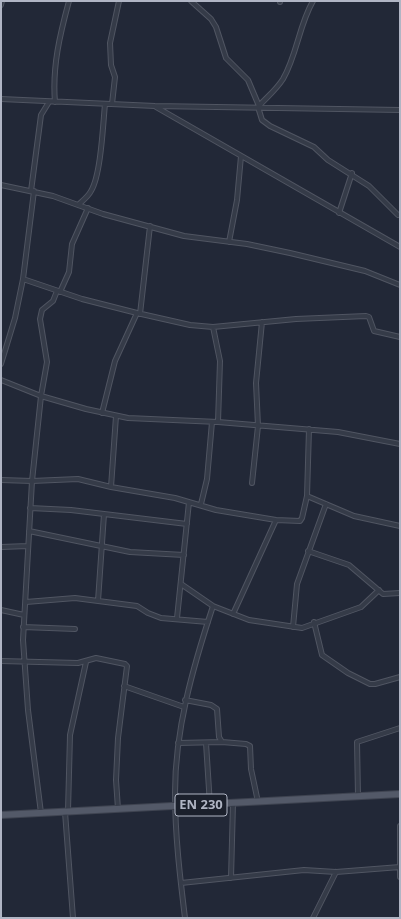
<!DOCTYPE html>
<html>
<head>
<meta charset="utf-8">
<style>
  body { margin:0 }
  #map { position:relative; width:401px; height:919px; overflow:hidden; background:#222837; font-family:"Open Sans",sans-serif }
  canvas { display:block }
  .frame { position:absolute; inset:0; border:2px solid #b0b5c4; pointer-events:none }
</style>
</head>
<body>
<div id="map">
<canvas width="401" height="919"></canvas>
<div class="frame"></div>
</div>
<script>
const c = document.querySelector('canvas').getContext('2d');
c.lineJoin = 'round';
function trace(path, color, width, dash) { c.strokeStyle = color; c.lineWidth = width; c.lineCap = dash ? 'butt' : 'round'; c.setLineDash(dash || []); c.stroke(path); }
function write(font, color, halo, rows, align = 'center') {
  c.font = font + ' "Open Sans",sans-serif'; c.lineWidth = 3; c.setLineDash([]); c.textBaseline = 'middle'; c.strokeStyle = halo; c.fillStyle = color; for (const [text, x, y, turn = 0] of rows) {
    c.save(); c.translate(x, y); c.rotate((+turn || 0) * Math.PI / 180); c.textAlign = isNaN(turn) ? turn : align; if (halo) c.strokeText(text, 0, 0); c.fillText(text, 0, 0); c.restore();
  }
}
const minor = new Path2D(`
  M191 1 211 19 216 27 226 58 248 80 259 106
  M313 1C299 25 297 55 283 79 276 90 267 97 258 107L262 120 270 126 314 147 328 160 369 186 398 215
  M280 2V1
  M1 5 2 1
  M1 99 155 106 400 110
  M55 102C52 67 60 34 69 1
  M112 104 115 77 111 65 110 43 119 1
  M156 107 400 247
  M1 185 53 196 103 214 184 236 247 244 290 253 365 271 400 285
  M31 191 41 115 49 102
  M78 205C82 201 88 197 91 191 101 175 103 124 105 104
  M339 213 352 173
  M229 242 237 200 241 156
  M23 279 82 299 137 313 190 325 213 327 296 319 366 316 369 317 374 331 400 337
  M60 292 69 272 72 244 88 208
  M140 314 150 226
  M213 327 220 361 218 422
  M1 364 15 318 23 279 34 191
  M1 380 41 396 86 409 128 418 218 422 338 432 400 444
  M102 413 115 361 137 313
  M1 480 32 481 78 479 111 487 175 498 216 510 276 520 300 521 302 518 307 496 309 429
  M252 483 258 426 256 383 262 322
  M111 487 116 416
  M307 496 354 516 400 526
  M201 504 207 479 212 422
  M30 508 71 510 187 524
  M29 531 130 552 184 555
  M1 547 28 546
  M308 551 349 565 383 594 400 593
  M181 584 213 606 249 620 302 628 361 607 379 590
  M98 601 104 514
  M26 602 75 598 137 606 148 613 161 618 208 622
  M1 610 24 615
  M233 614 276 520
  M177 618 189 502
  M314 622 322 655 348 673 370 684H375L400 677
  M23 627 75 629
  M293 627 297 584 326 504
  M1 661 78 663 96 658 125 664 127 666 118 738 116 780 118 809
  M124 686 184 707
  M185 700 211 705 217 709 219 737 222 742 246 744 250 746 251 769 258 802
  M178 743 222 742
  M206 743 210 805
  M358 796 357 742 400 728
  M68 811 70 735 86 662
  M65 812 73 918
  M41 813 28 710 23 640 32 481 41 396 47 362 40 319 42 310 53 301 57 291
  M400 826V877
  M231 878 233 803
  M181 883 304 870 336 872 400 867
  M185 918C180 877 175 835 175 793 175 729 193 667 213 606
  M313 918 336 872`);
const primary = new Path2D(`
  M1 815 400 794`);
trace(minor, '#505562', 6);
trace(primary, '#3f4451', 8);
trace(minor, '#353b48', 4);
trace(primary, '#535968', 6);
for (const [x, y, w] of [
  [201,805,52]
]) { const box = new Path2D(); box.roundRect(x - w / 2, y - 11, w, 22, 3); c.fillStyle = '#1b202c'; c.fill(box); trace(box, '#b0b5c4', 1); }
write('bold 13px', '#b0b5c4', null, [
  ["EN 230",201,805]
]);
</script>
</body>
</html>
